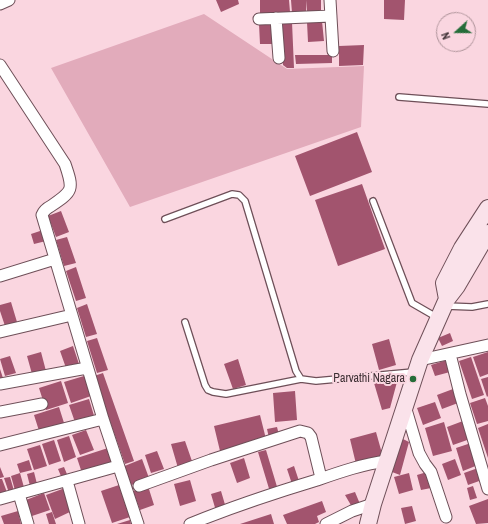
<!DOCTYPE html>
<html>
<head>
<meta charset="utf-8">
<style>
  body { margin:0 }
  #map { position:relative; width:488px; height:524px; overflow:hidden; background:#fad6e0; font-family:"Archivo Narrow",sans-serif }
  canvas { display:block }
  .north { position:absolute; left:436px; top:12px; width:40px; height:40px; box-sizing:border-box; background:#fad6e0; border:1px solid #ae939a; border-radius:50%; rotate:249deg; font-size:11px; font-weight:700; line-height:16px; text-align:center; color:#3c2e32 }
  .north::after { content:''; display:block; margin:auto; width:14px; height:18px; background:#256d39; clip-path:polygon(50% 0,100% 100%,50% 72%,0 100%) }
</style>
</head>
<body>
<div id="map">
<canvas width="488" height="524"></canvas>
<div class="north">N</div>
</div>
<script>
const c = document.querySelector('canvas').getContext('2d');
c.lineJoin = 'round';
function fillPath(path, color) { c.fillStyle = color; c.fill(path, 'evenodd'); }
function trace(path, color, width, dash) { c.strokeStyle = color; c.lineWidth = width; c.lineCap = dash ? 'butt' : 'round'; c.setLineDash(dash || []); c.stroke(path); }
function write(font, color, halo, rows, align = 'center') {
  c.font = font + ' "Archivo Narrow",sans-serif'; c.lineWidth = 4; c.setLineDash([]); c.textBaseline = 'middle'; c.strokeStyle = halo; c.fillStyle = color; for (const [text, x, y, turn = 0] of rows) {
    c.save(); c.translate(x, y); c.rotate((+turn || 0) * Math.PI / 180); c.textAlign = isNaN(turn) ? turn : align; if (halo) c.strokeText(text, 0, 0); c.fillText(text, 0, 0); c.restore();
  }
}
fillPath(new Path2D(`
  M204 14 287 69 364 66 361 127 130 207 51 68Z`), '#e2abbb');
fillPath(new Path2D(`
  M216 0H238L239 4 221 12Z
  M260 0H289L290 12 260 14Z
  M291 0H306V12L292 13Z
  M306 0H321V12H307Z
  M384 0H405L404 20 384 19Z
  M322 21 324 41 308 42 307 22Z
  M292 22 294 68H287L283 65 281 23Z
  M271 23 273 44H260L259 24Z
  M364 45 363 65 339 66V46Z
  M295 55H332V63L296 64Z
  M357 132 372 172 310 196 295 156Z
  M362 184 385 249 338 266 315 200Z
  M61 211 69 232 56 237 48 216Z
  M43 230 46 241 34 244 31 234Z
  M67 237 76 263 64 266 56 240Z
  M76 267 86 298 76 301 66 271Z
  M11 302 17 322 5 326 0 311V305Z
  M87 304 97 334 86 337 77 308Z
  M450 333 453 341 442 346 438 338Z
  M97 338 108 370 97 373 87 341Z
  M389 339 396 365 379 370 372 344Z
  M73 346 79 364 66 368 60 351Z
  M41 352 46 371 32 374 27 356Z
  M488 352V374L480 377 473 357Z
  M10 356 16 373 5 376 0 359Z
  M471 357 484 395 472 399 459 361Z
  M238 359 246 385 233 389 224 364Z
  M447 360 450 372 435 376 431 365Z
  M0 369 3 378 0 379Z
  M103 373 134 461 125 464 94 376Z
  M84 376 91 396 71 403 64 382Z
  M488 377V396L487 397 481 379Z
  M61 381 68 403 46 410 39 388Z
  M397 382 390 408 382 410 374 383Z
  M453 389 458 403 442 409 437 395Z
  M295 391 297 420 275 422 273 393Z
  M485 398 488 406V421L477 424 470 403Z
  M89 399 95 419 76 425 69 405Z
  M435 402 441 418 423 425 417 408Z
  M59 407 65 426 40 434 34 415Z
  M260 415 266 439 220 451 214 426Z
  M463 421 470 439 453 445 447 427Z
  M444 422 452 451 433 456 425 428Z
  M488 424V458L478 428Z
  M277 427 279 435 269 438 267 429Z
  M86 430 94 450 80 455 72 435Z
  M376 432 383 457 356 464 350 439Z
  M69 436 76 457 64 462 57 440Z
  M403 439 409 442 400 475 392 472Z
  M54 440 61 461 49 465 42 444Z
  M185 441 193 464 178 468 171 444Z
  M471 443 478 465 463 471 456 448Z
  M40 445 47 466 34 470 27 449Z
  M108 448 114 466 83 476 77 458Z
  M266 450 278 490 270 492 258 452Z
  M157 451 164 469 151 473 145 455Z
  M244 458 250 478 237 483 230 463Z
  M142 459 149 478 129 486 122 467Z
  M455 459 461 475 448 480 442 464Z
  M29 460 32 470 20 473 17 464Z
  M294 466 299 481 292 484 287 469Z
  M0 467 4 477 0 478Z
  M64 467 69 479 63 481 58 469Z
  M478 468 482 480 468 485 464 473Z
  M34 472 38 488 31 490 27 474Z
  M427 472 431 488 421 490 417 475Z
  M20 473 25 491 16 494 11 476Z
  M409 473 413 490 399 494 394 477Z
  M10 477 15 494 10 496 4 478Z
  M0 479H2L8 495H0Z
  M190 480 196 501 180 506 174 484Z
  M119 485 130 517 112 523 101 491Z
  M148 486 154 505 140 510 133 491Z
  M473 486 477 498 470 500 467 488Z
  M65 488 72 511 55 519 46 495Z
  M221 491 226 508 216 511 211 494Z
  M355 492 360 504 352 507 345 495Z
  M44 493 50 510 32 516 26 500Z
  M488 499V523L476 524 469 506Z
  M322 501 326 512 317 516 319 522 315 524H287L283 515Z
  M412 506 416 521 405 524 401 508Z
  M18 511 21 524H4L1 516Z
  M52 512 56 524H49L46 514Z
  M271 514 274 524H240Z
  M130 520 131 524H117Z`), '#a2546e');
const service = new Path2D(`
  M399 97 488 104
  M373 201 412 303 438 318
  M165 219 232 194 239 195 245 201 296 371 301 379 316 381 413 372
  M446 306 472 307 488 304
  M185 322 205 385 208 390 213 392 226 394 301 379`);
const minor = new Path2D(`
  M330 0 333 51
  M0 4 9 0
  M276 18 279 58
  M259 19 331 16
  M0 65 65 164C74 190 73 191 51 206 47 208 44 210 42 215L103 419 138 524
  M0 276 55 259
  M0 332 72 315
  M450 354 460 394 488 489
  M420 360 488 345
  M0 384 87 368
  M405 406 419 453 425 464 431 472 446 517
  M0 412 42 404
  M0 445 103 419
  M67 481 79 524
  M139 486 211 460 300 431 308 433 311 437 321 478
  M19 494 28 524
  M0 499 118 466
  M190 524C232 507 274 493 317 480 340 472 363 464 387 461
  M326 524 352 511 373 504`);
const secondary = new Path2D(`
  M447 299 444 283 462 248 488 208
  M368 524 373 504 420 360 447 299 457 286 488 233`);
trace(service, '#6e4f58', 8);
trace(minor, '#6e4f58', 13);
trace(secondary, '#6e4f58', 18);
trace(service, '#fff', 5.5);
trace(minor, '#fff', 11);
trace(secondary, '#fae2ea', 16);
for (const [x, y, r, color] of [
  [413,379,4,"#256d39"]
]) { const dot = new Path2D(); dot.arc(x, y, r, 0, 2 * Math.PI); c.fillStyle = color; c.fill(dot); trace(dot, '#fad6e0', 1.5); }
write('12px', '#3c2e32', '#fad6e0', [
  ["Parvathi Nagara",405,379]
], 'right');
</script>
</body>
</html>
